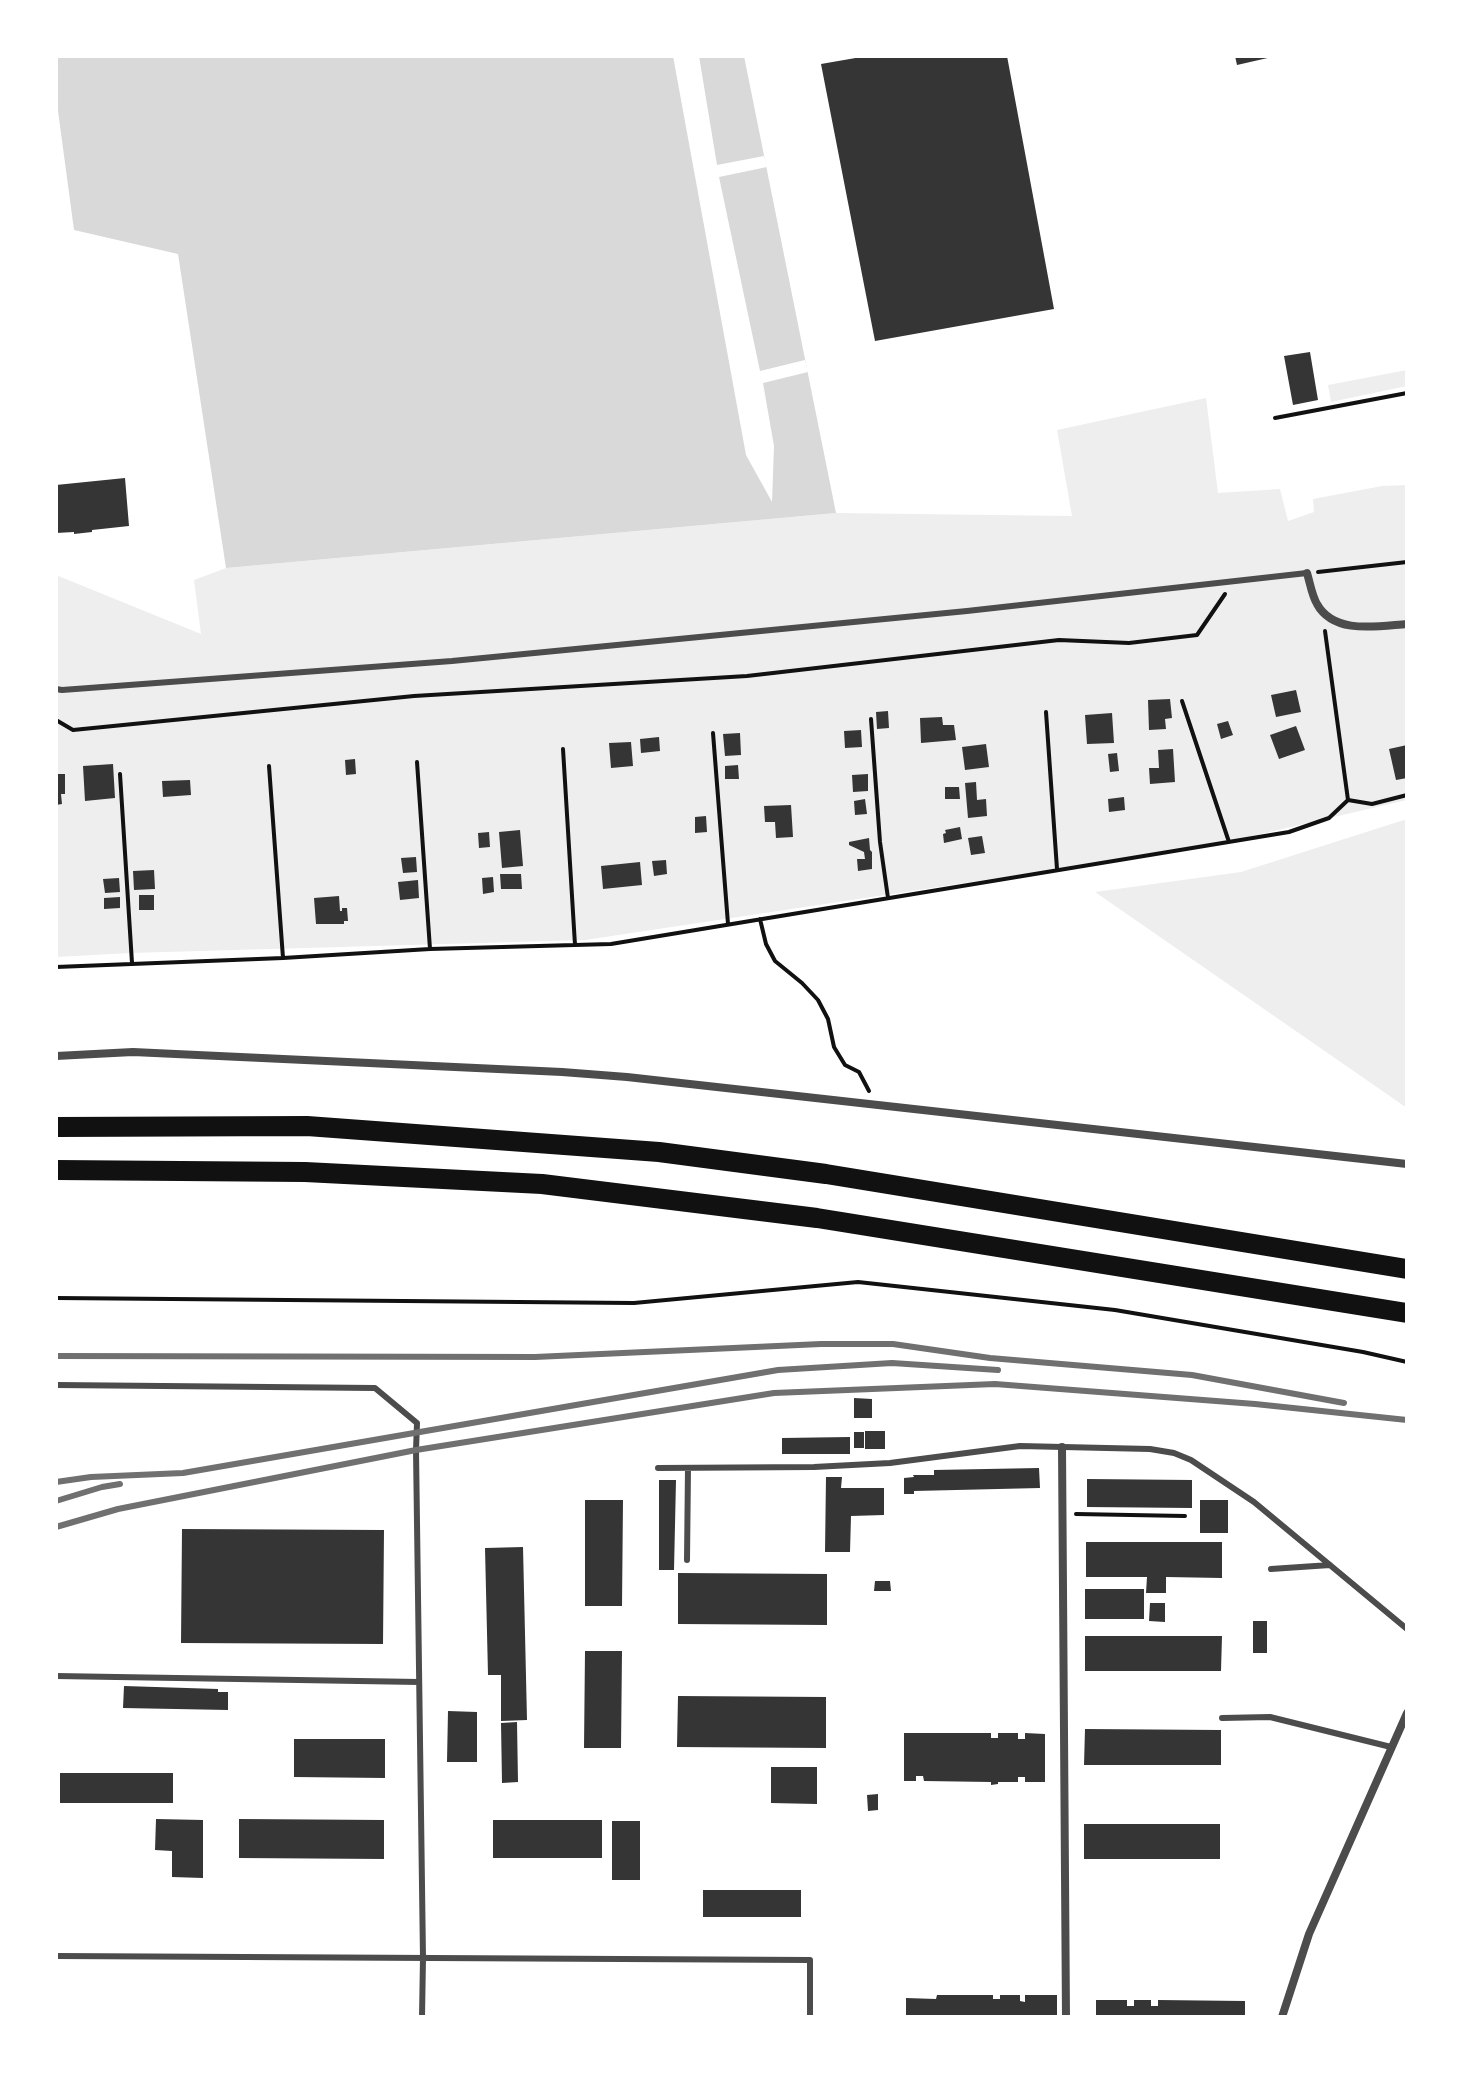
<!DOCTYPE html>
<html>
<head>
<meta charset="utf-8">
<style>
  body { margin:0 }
  #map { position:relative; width:1463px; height:2073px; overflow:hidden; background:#fff; font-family:"Source Sans 3",sans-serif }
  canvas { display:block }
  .frame { position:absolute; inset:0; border:58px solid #fff; pointer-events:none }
</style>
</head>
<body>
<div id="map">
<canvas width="1463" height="2073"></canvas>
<div class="frame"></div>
</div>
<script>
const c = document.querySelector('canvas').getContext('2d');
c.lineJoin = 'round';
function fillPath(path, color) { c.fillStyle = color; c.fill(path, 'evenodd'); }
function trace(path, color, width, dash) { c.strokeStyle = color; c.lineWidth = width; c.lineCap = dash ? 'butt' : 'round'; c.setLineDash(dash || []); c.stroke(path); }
fillPath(new Path2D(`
  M1407 370V386L1331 402 1328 385Z
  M1206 398 1218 493 1280 489 1288 521 1314 512 1313 499 1382 486 1407 485V800L1205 847 585 940 130 953 56 957V575L201 634 194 580 226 568 836 513 1072 516 1057 430Z
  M1407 819V1108L1095 892 1241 872Z`), '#eee');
fillPath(new Path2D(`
  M56 56H744L836 513 226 568 178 254 74 230 56 96Z`), '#d9d9d9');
fillPath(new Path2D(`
  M673 56H699L717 165 764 156 767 167 719 177 760 371 805 360 808 372 763 383 774 446 772 502 746 455Z`), '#fff');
fillPath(new Path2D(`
  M867 56H1007L1054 309 875 341 821 64Z
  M1235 56H1272V57L1237 65Z
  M1310 352 1318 400 1293 405 1284 356Z
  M125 478 129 526 92 530V532L74 534V532L56 533V485Z
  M1296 690 1301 712 1276 717 1271 695Z
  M1170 699 1172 718 1165 719 1166 729 1149 730 1148 700Z
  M888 711 889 728 877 729 876 712Z
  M1112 713 1114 743 1087 744 1085 715Z
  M942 717 943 725H954L956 740 921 743 920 718Z
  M1228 721 1233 735 1221 739 1217 724Z
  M1296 726 1305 750 1279 759 1270 735Z
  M861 730 862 747 845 748 844 731Z
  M740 733 741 755 725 756 723 734Z
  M659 737 660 751 641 753 640 739Z
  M631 742 633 766 611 768 609 743Z
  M986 744 989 767 965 770 962 747Z
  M1407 745V778L1396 780 1389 749Z
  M1173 749 1175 782 1150 784 1149 768H1159L1158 750Z
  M1117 753 1119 771 1110 772 1108 754Z
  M355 759 356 774 346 775 345 760Z
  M113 764 115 798 85 801 83 766Z
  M738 765 739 779H725V766Z
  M56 774H65V794H61L62 804 56 805Z
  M868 774V791L853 792 852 775Z
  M190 780 191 795 163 797 162 781Z
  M976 782 977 800 986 799 987 816 968 818 965 783Z
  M945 787H959L960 799H945Z
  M1124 797 1125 810 1109 812 1108 799Z
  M865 799 867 814 855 815 854 801Z
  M791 805 793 837 776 838 775 822H765L764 806Z
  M706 816 707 832 695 833V817Z
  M960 827 962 839 944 843 943 834 946 833 945 830Z
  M520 830 523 866 502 868 499 832Z
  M489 832 490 847 479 848 478 833Z
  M982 836 985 853 971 855 968 838Z
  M869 838 870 850 872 852V869L858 871 857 859H865L864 852 849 845V842Z
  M416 857 417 872 403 873 401 858Z
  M666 860 667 874 654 876 652 861Z
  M640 862 642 885 603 889 601 866Z
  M154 870 155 889 134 890 133 871Z
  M500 874H521L522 889H501Z
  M493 877 494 892 483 894 482 878Z
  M119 878 120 892 105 893 103 879Z
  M418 880 419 898 400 900 398 882Z
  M139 895H154V910H139Z
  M339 896 340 911H342V908H347L348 921H344V924H316L314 898Z
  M120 897V908L104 909V898Z
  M854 1398 872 1399V1418H854Z
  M865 1431H885V1449H865Z
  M854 1432H864V1448H854Z
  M850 1437V1454H782V1438Z
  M1039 1468 1040 1488 914 1491V1494H904V1478L914 1477 913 1475H934V1470Z
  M826 1477H842L841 1488H884V1515L851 1516 850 1552H825Z
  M1087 1479 1192 1480V1508L1087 1507Z
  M659 1480H676L674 1570H659Z
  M585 1500H623L622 1606H585Z
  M1200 1500H1228V1533H1200Z
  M182 1529 384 1530 383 1644 181 1643Z
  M1086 1542H1222V1578L1166 1577V1593H1146L1147 1577H1086Z
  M523 1547 527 1720 501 1721V1675H488L485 1548Z
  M678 1573 827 1574V1625L678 1624Z
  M875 1581H890L891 1591H874Z
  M1085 1589H1144V1619H1085Z
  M1150 1603H1165V1622L1149 1621Z
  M1253 1621H1267V1653H1253Z
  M1085 1636H1222L1221 1671H1085Z
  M585 1651H622L621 1748H584Z
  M124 1686 218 1689V1692H228V1710L123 1708Z
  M678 1696 826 1697V1748L677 1747Z
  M448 1711 477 1712V1762H447Z
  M517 1722 518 1782 502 1783 501 1723Z
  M1085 1729 1221 1730V1765H1084Z
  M904 1733H991V1738H998V1733H1018V1739H1025V1733L1045 1734V1782H1025V1777H1018V1782H998V1784L991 1785V1782L924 1781 923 1776H916V1781H904Z
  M294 1739H385V1778L294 1777Z
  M771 1767H817V1804L771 1803Z
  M60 1773H173V1803H60Z
  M878 1794V1810L868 1811 867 1795Z
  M156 1819 203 1820V1878L172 1877V1851L155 1850Z
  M239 1819 384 1820V1859L239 1858Z
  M493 1820H602V1858H493Z
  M612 1821H640V1880H612Z
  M1084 1824H1220V1859H1084Z
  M703 1890H801V1917H703Z
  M937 1995H993V1999H1000V1995H1020V2001L1025 2002V1995H1057V2017H906V1998L936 1999Z
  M1096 2000H1127V2006H1134V2000H1151V2006H1158V2000L1245 2001V2017H1096Z`), '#353535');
trace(new Path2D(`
  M1275 418 1407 393
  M1318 572 1407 562
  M1182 701 1229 842
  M1046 712 1057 869
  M871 719 880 842 888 898
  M56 720 73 730 414 696 747 676 1059 640 1129 643 1197 635 1225 594
  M713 733 728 924
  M563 749 575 945
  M417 762 430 949
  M269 766 283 958
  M120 774 132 963
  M1348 800 1372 804 1407 795
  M760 919 766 944 775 961 802 983 818 1000 828 1019 834 1047 845 1065 859 1072 869 1091
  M56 967 283 958 430 949 611 944 1289 832 1329 818 1348 800 1325 631
  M56 1298 634 1303 858 1282 1115 1310 1363 1352 1407 1362
  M1076 1514 1185 1516`), '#111', 4);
trace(new Path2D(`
  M56 689 62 690 452 661 967 611 1307 573
  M56 1385 375 1388 417 1423 416 1450 423 1958 422 2017
  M658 1468 814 1467 890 1463 1020 1446 1150 1449 1174 1453 1191 1460 1254 1502 1407 1629
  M687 1560 688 1468
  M1271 1569 1330 1565
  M56 1676 419 1682
  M1222 1718 1270 1717 1391 1747
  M56 1956 810 1960V2017`), '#4c4c4c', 6);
trace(new Path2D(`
  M1307 573C1310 583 1312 596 1317 604 1334 635 1378 626 1407 624
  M56 1056 133 1052 562 1072 627 1077 1407 1164
  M1062 1447 1066 2017
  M1282 2017 1309 1934 1407 1713`), '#4c4c4c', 8);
trace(new Path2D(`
  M56 1127 307 1126 659 1152 826 1174 1407 1269
  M56 1170 305 1172 542 1184 817 1218 1407 1313`), '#111', 20);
trace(new Path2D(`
  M56 1356 535 1357 821 1344H893L990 1358 1192 1375 1344 1403
  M56 1482 91 1477 183 1473 778 1370 892 1363 998 1370
  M56 1501 102 1487 120 1484
  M56 1527 118 1509 416 1450 774 1393 995 1384 1255 1404 1407 1420`), '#707070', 6);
</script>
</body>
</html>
